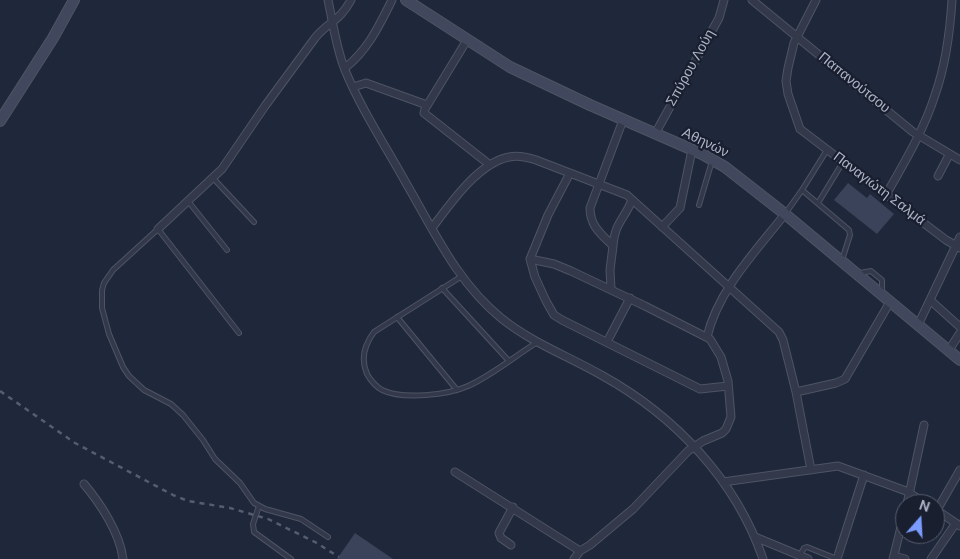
<!DOCTYPE html>
<html>
<head>
<meta charset="utf-8">
<style>
  body { margin:0 }
  #map { position:relative; width:960px; height:559px; overflow:hidden; background:#1f273a; font-family:"DM Sans",sans-serif }
  canvas { display:block }
  .north { position:absolute; left:895px; top:494px; width:50px; height:50px; box-sizing:border-box; background:#191f2e; border:1px solid #545b6b; border-radius:50%; rotate:19deg; font-size:14px; font-weight:700; line-height:20px; text-align:center; color:#adb4c6 }
  .north::after { content:''; display:block; margin:auto; width:18px; height:22px; background:#7b9cfe; clip-path:polygon(50% 0,100% 100%,50% 72%,0 100%) }
</style>
</head>
<body>
<div id="map">
<canvas width="960" height="559"></canvas>
<div class="north">N</div>
</div>
<script>
const c = document.querySelector('canvas').getContext('2d');
c.lineJoin = 'round';
function fillPath(path, color) { c.fillStyle = color; c.fill(path, 'evenodd'); }
function trace(path, color, width, dash) { c.strokeStyle = color; c.lineWidth = width; c.lineCap = dash ? 'butt' : 'round'; c.setLineDash(dash || []); c.stroke(path); }
function write(font, color, halo, rows, align = 'center') {
  c.font = font + ' "DM Sans",sans-serif'; c.lineWidth = 4.5; c.setLineDash([]); c.textBaseline = 'middle'; c.strokeStyle = halo; c.fillStyle = color; for (const [text, x, y, turn = 0] of rows) {
    c.save(); c.translate(x, y); c.rotate((+turn || 0) * Math.PI / 180); c.textAlign = isNaN(turn) ? turn : align; if (halo) c.strokeText(text, 0, 0); c.fillText(text, 0, 0); c.restore();
  }
}
fillPath(new Path2D(`
  M848 183 867 198 870 194 894 214 877 234 834 200Z
  M355 533 393 559H337Z`), '#3b435a');
const lane = new Path2D(`
  M213 178 254 222
  M802 190 849 230 850 235 842 260
  M188 201 227 250
  M818 203 843 162
  M699 205 712 161
  M785 214 802 190 827 150
  M860 273 871 271 882 280V293
  M462 276 374 332C365 344 360 358 367 374 371 381 375 386 382 390 403 400 448 395 468 386 491 376 515 356 536 343
  M442 288 508 360
  M397 317 457 390
  M239 333 158 229 113 270 104 283 102 290V308L109 334 123 367 129 376 144 390 171 404 183 415 203 440 215 459 240 483 254 503 265 509 301 519 328 537
  M259 506 253 524 254 532 291 559
  M800 555 804 548 807 547 837 559`);
const street = new Path2D(`
  M328 0C333 23 336 48 345 70 361 109 385 145 406 183 434 231 457 282 501 318 532 343 568 356 603 376 675 416 736 480 763 559
  M752 0 913 132 960 160
  M816 0 794 43 788 68 786 81 788 94 800 129 946 240 960 248
  M467 40 425 109 424 113 490 165
  M345 68C368 50 379 26 392 0
  M353 87 366 83 427 105
  M655 134 719 18 724 0
  M570 173 548 215 530 259 535 277 546 301 554 315 562 320 700 389 728 386
  M938 176 949 155
  M886 195C904 163 924 130 935 95 946 64 950 32 952 0
  M662 227 680 208 692 150
  M432 228C450 204 478 163 509 157 518 155 527 157 536 160L627 195 779 332 783 340 796 392 811 470
  M158 229 222 169 265 106 315 38C328 22 340 21 351 0
  M613 246C615 222 624 220 632 200
  M530 259 554 264 571 271 645 306 710 339 721 357 728 381 731 417 726 429 722 433 703 441 688 451 633 509 590 545 580 551 574 559
  M611 289 610 270 613 246C601 234 590 226 590 208L623 120
  M930 300 960 327
  M918 325 960 237
  M707 337C718 290 756 251 785 214
  M607 342 630 298
  M949 350 960 333
  M796 392 836 383 845 379 890 302
  M455 472 580 551
  M723 482 838 466 906 491 927 504
  M84 484C100 503 120 533 123 559
  M907 504 924 425
  M935 509 960 526
  M937 510 960 470
  M755 537 808 559
  M511 545 501 538 499 533 513 507
  M894 556 905 559
  M837 559 864 475
  M893 559 905 511
  M931 559 956 523`);
const secondary = new Path2D(`
  M406 0 510 67 590 105 702 154 725 167 785 214 960 360
  M0 121 53 38 74 0`);
trace(lane, '#4d5464', 6);
trace(street, '#4d5464', 9);
trace(secondary, '#4d5464', 12);
trace(lane, '#33394a', 4);
trace(street, '#33394a', 7);
trace(secondary, '#41485d', 10);
trace(new Path2D(`
  M0 391 75 443 173 495 188 501 230 508 268 519 315 542 339 557`), '#555d71', 2.5, [5, 5]);
write('14px', '#adb4c6', '#191f2e', [
  ["Σπύρου Λούη",691,68,-61],
  ["Παπανούτσου",854,83,39],
  ["Αθηνών",705,143,26],
  ["Παναγιώτη Σαλμά",879,189,37]
]);
</script>
</body>
</html>
